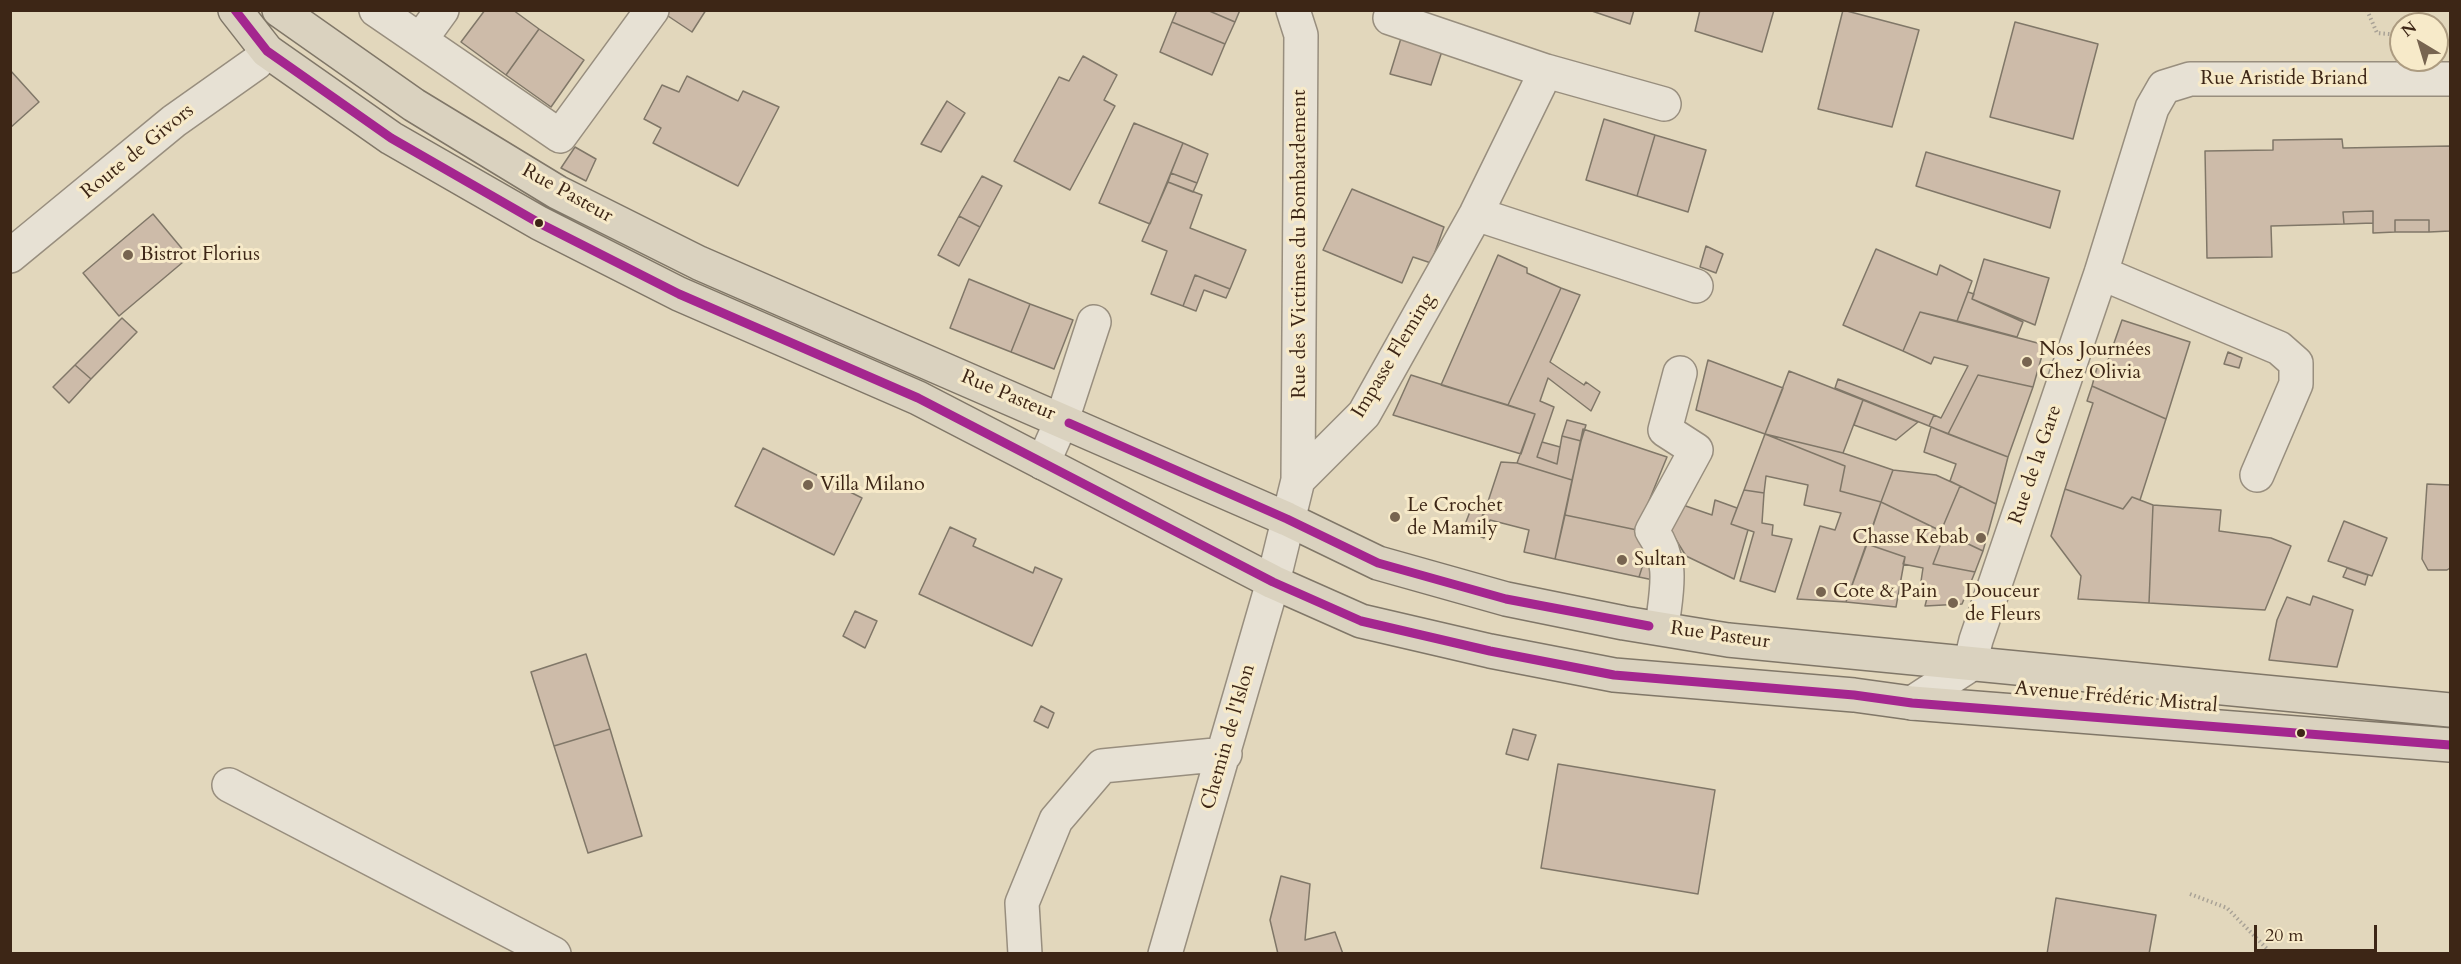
<!DOCTYPE html>
<html>
<head>
<meta charset="utf-8">
<style>
  body { margin:0 }
  #map { position:relative; width:2461px; height:964px; overflow:hidden; background:#e2d7bc; font-family:Cardo,serif }
  canvas { display:block }
  .frame { position:absolute; inset:0; border:12px solid #3d2616; pointer-events:none }
  .north { position:absolute; left:2389px; top:12px; width:60px; height:60px; box-sizing:border-box; background:#f7eac9; border:2px solid #ad9c81; border-radius:50%; rotate:322deg; font-size:16px; font-weight:700; line-height:24px; text-align:center; color:#3d2616 }
  .north::after { content:''; display:block; margin:auto; width:21px; height:27px; background:#776450; clip-path:polygon(50% 0,100% 100%,50% 72%,0 100%) }
  .scale { position:absolute; left:2254px; top:925px; width:123px; height:27px; box-sizing:border-box; border:3px solid #3d2616; border-top:0; padding-left:8px; font-size:18px; line-height:21px; white-space:nowrap; color:#3d2616; -webkit-text-stroke:4px #f7eac9; paint-order:stroke }
</style>
</head>
<body>
<div id="map">
<canvas width="2461" height="964"></canvas>
<div class="frame"></div>
<div class="north">N</div>
<div class="scale">20 m</div>
</div>
<script>
const c = document.querySelector('canvas').getContext('2d');
c.lineJoin = 'round';
function fillPath(path, color) { c.fillStyle = color; c.fill(path, 'evenodd'); }
function trace(path, color, width, dash) { c.strokeStyle = color; c.lineWidth = width; c.lineCap = dash ? 'butt' : 'round'; c.setLineDash(dash || []); c.stroke(path); }
function write(font, color, halo, rows, align = 'center') {
  c.font = font + ' Cardo,serif'; c.lineWidth = 6; c.setLineDash([]); c.textBaseline = 'middle'; c.strokeStyle = halo; c.fillStyle = color; for (const [text, x, y, turn = 0] of rows) {
    c.save(); c.translate(x, y); c.rotate((+turn || 0) * Math.PI / 180); c.textAlign = isNaN(turn) ? turn : align; if (halo) c.strokeText(text, 0, 0); c.fillText(text, 0, 0); c.restore();
  }
}
const building = new Path2D(`
  M485 10H513L539 29 506 75 461 42Z
  M668 10H706L692 32 665 14Z
  M1177 10H1207L1235 22 1225 44 1172 22Z
  M1207 10H1240L1235 22Z
  M1589 10H1634L1630 24Z
  M1700 10H1774L1762 52 1695 31Z
  M1843 10 1919 30 1892 127 1818 109Z
  M1172 22 1225 44 1212 75 1160 52Z
  M2015 22 2098 44 2073 139 1990 117Z
  M539 29 584 60 551 107 506 75Z
  M1402 35 1443 48 1431 85 1390 74Z
  M1083 56 1117 75 1104 100 1115 106 1070 190 1014 161 1059 77 1069 81Z
  M10 70 39 102 10 128Z
  M687 76 738 101 743 91 779 107 738 186 653 143 661 128 644 119 662 85 679 92Z
  M947 101 965 113 941 152 921 144Z
  M1604 119 1655 135 1637 196 1586 180Z
  M1134 123 1183 143 1150 224 1099 203Z
  M1655 135 1706 150 1688 212 1637 196Z
  M2342 139 2343 148 2450 146V231L2429 232V220H2395V232L2373 233V211L2343 212 2344 224 2271 226 2272 257 2207 258 2205 151 2273 150V140Z
  M1183 143 1208 154 1197 183 1171 173Z
  M575 147 596 159 586 181 561 168Z
  M1926 152 2060 191 2050 228 1916 186Z
  M1171 173 1197 183 1193 192 1168 182Z
  M982 176 1002 186 980 227 959 216Z
  M1168 182 1202 195 1190 228 1246 250 1230 289 1195 275 1183 306 1151 294 1167 251 1142 241Z
  M1352 189 1444 227 1431 263 1413 257 1402 283 1323 250Z
  M2373 211V223L2344 224 2343 212Z
  M153 214 189 257 119 316 83 273Z
  M959 216 980 227 959 266 938 255Z
  M2395 220H2429V232H2395Z
  M1706 246 1723 254 1716 273 1700 267Z
  M1876 249 1937 275 1940 265 1972 281 1957 321 1920 312 1903 351 1843 325Z
  M1498 255 1527 268V273L1561 288 1508 405 1441 385Z
  M1984 259 2049 278 2035 325 1972 299Z
  M1195 275 1230 289 1226 298 1204 290 1196 311 1183 306Z
  M969 279 1030 304 1011 352 950 328Z
  M1561 288 1580 295 1550 362 1584 385 1586 382 1600 392 1591 411 1548 378 1540 401 1554 407 1537 457 1557 464 1562 436 1581 441 1572 480 1517 463 1535 414 1508 405Z
  M1968 292 1974 294 1972 299 2023 322 2017 337 1957 321Z
  M1030 304 1073 320 1054 369 1011 352Z
  M1920 312 2045 345 2033 387 1978 375 1948 434 1929 426 1934 415 1941 418 1968 366 1934 357 1931 364 1903 351Z
  M122 318 137 332 91 379 75 365Z
  M2122 320 2190 342 2166 419 2092 386 2098 364 2106 366Z
  M2228 352 2242 358 2239 368 2224 364Z
  M1708 360 1783 388 1765 434 1696 410Z
  M75 365 91 379 69 403 53 387Z
  M1789 371 1863 400 1843 453 1765 434Z
  M1411 375 1535 414 1521 454 1393 415Z
  M1978 375 2033 387 2008 457 1948 434Z
  M1838 379 1934 415 1929 426 1835 388Z
  M2092 386 2166 419 2140 500 2132 497 2123 509 2065 489 2093 403 2087 401Z
  M1863 400 1918 422 1896 440 1854 425Z
  M1567 420 1586 425 1581 441 1562 436Z
  M1931 427 2008 457 1996 504 1950 481 1956 464 1924 452Z
  M1583 429 1667 457 1637 530 1565 515Z
  M1765 434 1845 466 1840 491 1881 502 1846 602 1797 599 1820 526 1835 530 1841 513 1804 505 1808 485 1766 476 1764 493 1744 490Z
  M1765 434 1843 453 1893 470 1881 502 1840 491 1845 466Z
  M1542 442 1560 447 1557 464 1537 457Z
  M763 448 862 498 834 555 735 506Z
  M1501 462 1517 463 1572 480 1555 559 1524 552 1529 530 1490 520 1484 538 1477 535Z
  M1893 470 1936 475 1960 486 1941 531 1881 502Z
  M2427 484 2450 485V568L2447 570H2428L2422 559Z
  M1960 486 1996 504 1983 551 1941 531Z
  M2065 489 2123 509 2132 497 2153 505 2149 603 2078 599 2081 576 2051 536Z
  M1744 490 1764 493 1762 523 1773 525 1772 535 1792 539 1775 592 1740 581 1754 532 1731 524Z
  M1715 500 1737 508 1731 524 1748 530 1734 579 1686 556 1670 530 1677 503 1712 515Z
  M1881 502 1945 533 1933 564 1975 572 1962 604 1925 606 1929 590 1920 588 1923 568 1903 564 1905 557 1867 544Z
  M1473 504 1485 508 1477 531 1464 527Z
  M2153 505 2221 510 2219 531 2271 538 2291 546 2265 610 2149 603Z
  M1565 515 1637 530 1649 546 1639 577 1555 559Z
  M2344 521 2387 538 2372 576 2328 561Z
  M950 527 976 539 973 546 1033 573 1035 567 1062 579 1032 646 919 594Z
  M1945 533 1983 551 1975 572 1933 564Z
  M1867 544 1905 557 1896 607 1846 602Z
  M1649 546 1658 581 1639 577Z
  M2347 568 2368 575 2365 585 2343 577Z
  M2313 596 2353 610 2337 667 2269 660 2277 620 2287 597 2310 605Z
  M855 611 877 621 865 648 843 636Z
  M586 654 610 729 554 746 531 672Z
  M1041 706 1054 713 1048 728 1034 721Z
  M610 729 642 836 588 853 554 746Z
  M1513 729 1536 735 1528 760 1506 754Z
  M1558 764 1715 790 1698 894 1541 868Z
  M1281 876 1310 884 1305 940 1335 932 1343 954H1278L1270 920Z
  M2056 898 2156 915 2149 954H2047Z`);
fillPath(building, '#cdbba9');
trace(building, '#807768', 1.5);
const minor = new Path2D(`
  M376 10 560 136 652 10
  M1293 10 1301 35 1298 480
  M421 39 442 10
  M1546 71 1664 104
  M1476 214 1696 286
  M10 256 174 121 256 63 267 51
  M2101 273 2279 348 2296 363V384L2257 475
  M1043 463 1062 420 1094 322
  M1662 628C1666 590 1675 564 1652 531L1696 450 1665 430 1680 373
  M1912 703 1970 665 1976 640 2101 273 2152 108 2164 87 2190 79H2450
  M229 785 554 954
  M1025 954 1022 903 1056 820 1102 766 1225 754
  M1165 954 1273 582 1298 480 1364 414 1476 214 1546 71 1390 18`);
const major = new Path2D(`
  M235 10 267 51 391 138 539 223 679 294 918 398 1273 582 1361 621 1490 651 1614 675 1854 695 1912 703 2450 745
  M279 10 414 105 557 192 699 263 1287 519 1378 563 1506 599 1624 623 1728 640 2450 710`);
trace(minor, '#988e7e', 36);
trace(major, '#807768', 36);
trace(new Path2D(`
  M2367 10 2377 33 2401 35
  M2190 894 2227 908 2272 954`), '#a9a296', 4, [1.5, 3]);
trace(minor, '#e7e1d4', 33);
trace(major, '#dad2bf', 33);
trace(new Path2D(`
  M235 10 267 51 391 138 539 223 679 294 918 398 1273 582 1361 621 1490 651 1614 675 1854 695 1912 703 2450 745
  M1069 423 1287 519 1378 563 1506 599 1649 626`), '#a4268f', 9);
for (const [x, y, r, color] of [
  [539,223,5,"#3d2616"],
  [128,255,6,"#776450"],
  [2027,362,6,"#776450"],
  [808,485,6,"#776450"],
  [1395,517,6,"#776450"],
  [1981,538,6,"#776450"],
  [1622,560,6,"#776450"],
  [1821,592,6,"#776450"],
  [1953,603,6,"#776450"],
  [2301,733,5,"#3d2616"]
]) { const dot = new Path2D(); dot.arc(x, y, r, 0, 2 * Math.PI); c.fillStyle = color; c.fill(dot); trace(dot, '#f7eac9', 2); }
write('20px', '#3d2616', '#f7eac9', [
  ["Rue Aristide Briand",2284,79],
  ["Route de Givors",138,152,-39],
  ["Rue Pasteur",567,194,29],
  ["Rue des Victimes du Bombardement",1300,244,-90],
  ["Impasse Fleming",1394,356,-59],
  ["Rue Pasteur",1008,396,23],
  ["Rue de la Gare",2036,465,-71],
  ["Rue Pasteur",1720,636,8],
  ["Avenue Frédéric Mistral",2116,698,5],
  ["Chemin de l'Islon",1229,737,-74]
]);
write('20px', '#3d2616', '#f7eac9', [
  ["Bistrot Florius",140,255],
  ["Nos Journées",2039,350],
  ["Chez Olivia",2039,373],
  ["Villa Milano",820,485],
  ["Le Crochet",1407,506],
  ["de Mamily",1407,529],
  ["Chasse Kebab",1969,538,"right"],
  ["Sultan",1634,560],
  ["Cote & Pain",1833,592],
  ["Douceur",1965,592],
  ["de Fleurs",1965,615]
], 'left');
</script>
</body>
</html>
